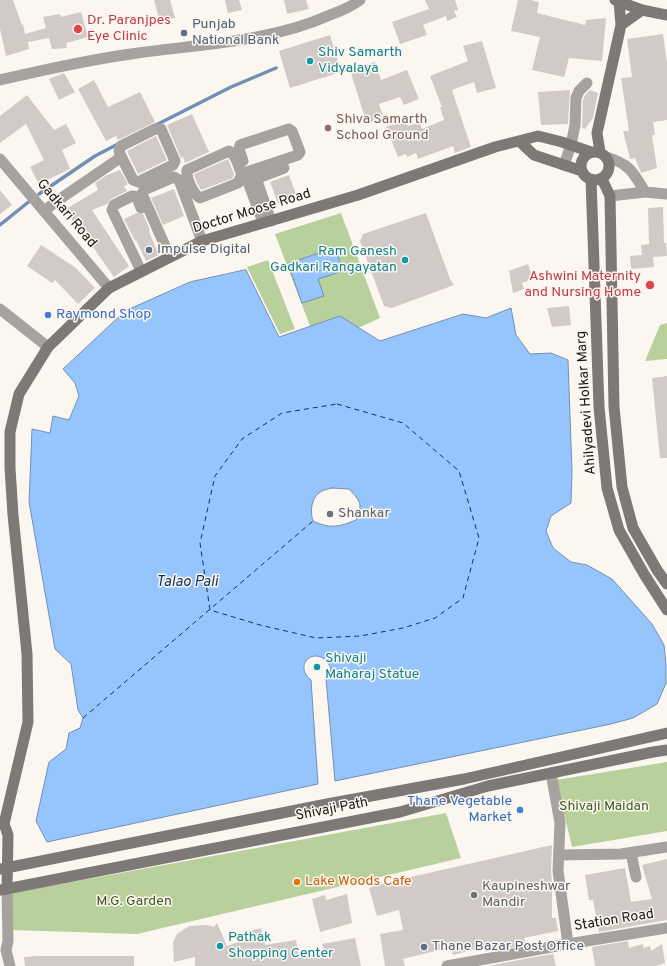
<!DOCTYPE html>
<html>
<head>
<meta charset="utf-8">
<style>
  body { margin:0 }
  canvas { display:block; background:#fbf7f0 }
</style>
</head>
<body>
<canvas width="667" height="966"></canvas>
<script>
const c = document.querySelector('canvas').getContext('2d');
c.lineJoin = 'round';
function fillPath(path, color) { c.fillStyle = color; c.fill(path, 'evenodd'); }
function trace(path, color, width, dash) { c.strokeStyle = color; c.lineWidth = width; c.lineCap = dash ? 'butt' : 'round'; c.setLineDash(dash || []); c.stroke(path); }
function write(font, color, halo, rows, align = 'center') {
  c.font = font + ' Overpass,sans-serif'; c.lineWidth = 3; c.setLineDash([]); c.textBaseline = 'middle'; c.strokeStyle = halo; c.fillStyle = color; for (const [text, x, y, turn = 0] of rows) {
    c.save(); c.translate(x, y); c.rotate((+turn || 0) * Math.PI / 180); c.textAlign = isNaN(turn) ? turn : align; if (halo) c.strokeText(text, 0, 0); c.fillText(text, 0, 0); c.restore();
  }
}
fillPath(new Path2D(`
  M341 213 380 318 358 328 340 316 310 326 275 234Z
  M268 260 295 329 280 334 247 267Z
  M667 323V359L645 361 660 325Z
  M667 762V831L572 847 556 780Z
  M446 813 461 858 137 934 11 930 12 893Z`), '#b8d19c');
const water = new Path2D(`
  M335 248 343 271 318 279 324 296 302 303 288 264Z
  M246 270 279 337 340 316 380 341 463 314 486 318 511 308 516 335 530 354 551 353 568 360 572 471 571 503 551 516 546 531 553 548 571 562 587 565 612 579 652 624 664 645 666 665V683L657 704 633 718 611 724 335 781 326 679 330 674 331 668C318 642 291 664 311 680L318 784 47 842 36 821 49 762 66 749 69 733 80 728 83 718 78 710 71 664 55 649 29 502 32 429 50 433 53 416 69 420 79 396 75 383 63 369 125 311 190 282ZM332 488 349 489C361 502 363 504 356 520 339 527 330 529 313 521 310 512 311 499 319 493 322 490 328 489 332 488Z`);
fillPath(water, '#96c4fc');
trace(water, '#7090b7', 1);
trace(new Path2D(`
  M156 125 231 87 276 68
  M39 194 95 156 118 144
  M0 225 31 200`), '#7090b7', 3.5);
trace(new Path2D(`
  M337 404 403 423 459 471 479 538 463 598 435 618 403 628 360 636 316 638 260 625 210 610 200 543 215 476 242 439 282 413Z
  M83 718 313 521`), '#0c3460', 1, [5, 4]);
fillPath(new Path2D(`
  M0 0H13L22 25 23 24 25 34 46 28 43 17 60 14 61 17 81 12 88 37 66 43 67 48 52 49 49 38 28 42 29 49 6 56 0 29Z
  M154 0H170L175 18 160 22Z
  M225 0H239L242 10 228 13Z
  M284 0H306L309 9 287 14Z
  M425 0H455L458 10 454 11 457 17 447 21 446 16 423 25 427 35 400 44 392 22 429 9Z
  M518 0H531L539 2 537 13 585 25 586 20 606 18 602 61 569 58 564 77 532 70 540 37 511 31Z
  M663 34 667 63V120L653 122 655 134 652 136 657 168 641 173 635 158 630 159 623 131H629L621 78 632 77 627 39Z
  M330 35 341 72 290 88 279 51Z
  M482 41 496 88 477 93 474 82 452 90 471 147 455 153 453 146 418 159 416 153 407 157 406 154 398 157 386 127 406 120 408 126 420 122 422 129 444 120 440 107H442L430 76 468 61 463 46Z
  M375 62 381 80 407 70 419 99 404 105 400 97 379 104 384 118 367 124 350 70Z
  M64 73 75 92 59 100 49 79Z
  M94 80 108 107 140 92 155 122 118 140 116 136 106 141 78 89Z
  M570 90 568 124 541 125 538 92Z
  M590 90 598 93 593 118 585 129 582 128 583 100 585 95Z
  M27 95 54 130 66 124 76 143 62 150 70 169 39 184 30 167 44 160 26 124 0 143V116Z
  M192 114 209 152 185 163 183 157 181 158 167 125Z
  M156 136 167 160 138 174 127 151Z
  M228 159 234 174 233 178 201 190 197 183 194 174Z
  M120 170 128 184 124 186 127 191 111 199 107 204 92 210 129 266 114 277 85 236 82 237 66 209 98 190 95 183 107 175Z
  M289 175 297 197 278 203 270 182Z
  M174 189 184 216 163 225 151 198Z
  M0 190 12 205 0 214Z
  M663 207 664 243H666L667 256 653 257 654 267 631 269 630 256 642 255 641 245 649 244 648 208Z
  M137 213 143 214 150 230H149L150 234 159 255 146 261 136 240 135 241 124 219Z
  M426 213 450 279 454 285 392 308 384 306 360 241 363 234Z
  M41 245 76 268 95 288 78 304 55 280 52 283 27 266Z
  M528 264 533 279 522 283 524 289 513 293 509 271Z
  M569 306 571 325 552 327 547 308Z
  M667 376V458H660L652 378Z
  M552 845 551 871 552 882V918H556L558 931 524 938 526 945 485 952 484 947 453 955 451 947 403 959 405 966H385L380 934 403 930 399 910 377 916 369 888 393 881Z
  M667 859V920L599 932 593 900H589L585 875 625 868 631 902 652 899 642 865Z
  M347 894 352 923 320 932 312 899 325 895 326 900Z
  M217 923 227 946 250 938 249 931 261 928 265 945 296 940 299 957 324 952 322 944 355 938 361 966H195V957L174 962 173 942 177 934 189 926 207 925 214 927Z
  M628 941 629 948 643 944 644 948 650 946 651 951 662 944 665 963 656 966H595L592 947Z
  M553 954 556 966H488L529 958Z
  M36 956H134V966H25L24 957Z`), '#d2cac6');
trace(new Path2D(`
  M606 157C630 164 633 172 645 192
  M243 161 239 149 240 145 289 129 292 131 300 152 298 155 247 172
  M564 165 571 145 575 125 576 98 579 91 587 83
  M242 174 238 183 200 198C193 194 186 178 187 170L229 151C240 157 238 176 248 182L263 222
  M256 178 271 221
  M250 181 284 168
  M610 196 645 192 667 194
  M44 211 57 201 117 160 121 156 119 151 121 146 155 129H161L175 161 173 165 138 182 133 180 121 156
  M170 257 142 194 144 190 174 177 179 180 202 241
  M141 271 112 210 114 205 132 196 137 197 141 208
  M551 773 560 823 558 871 568 944
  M631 853 636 877
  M559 855 621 854 667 847`), '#a5a2a0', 11);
trace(new Path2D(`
  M0 80C43 70 87 60 131 54 198 44 267 43 330 15 341 11 351 7 360 0
  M0 159 109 288
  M0 309 48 347
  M7 889 8 941 6 950 10 966
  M447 966 568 944 667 928`), '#a5a2a0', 11);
trace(new Path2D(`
  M615 0 642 10 667 15
  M621 25 642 10
  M519 141 534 155 582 171
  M581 166a14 14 0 1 1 28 0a14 14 0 1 1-28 0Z
  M600 152 597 133 621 25 619 2
  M591 179 599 407 607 488 619 530 644 574 667 610
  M602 179 610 196 614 407 622 487 633 528 657 570 667 584
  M1 869 327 804 464 779 667 733
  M7 889 8 835 4 824 28 722 27 654 13 515 10 468V432L19 394 48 347 109 288 202 241 358 195 495 147 538 136 562 142 591 152
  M1 890 400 812 488 786 653 752 667 750`), '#7e7976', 11);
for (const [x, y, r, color] of [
  [78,29,5,"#e0444e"],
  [184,33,4,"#5c6f8a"],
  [310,61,4,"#0f9aa8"],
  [328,128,4,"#8d6e63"],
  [149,250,4,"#5c6f8a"],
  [405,260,4,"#0f9aa8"],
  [650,285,5,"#e0444e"],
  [48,315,4,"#3f7fe0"],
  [330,514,4,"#6b7280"],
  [317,667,4,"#0f9aa8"],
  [520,810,4,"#3f7fe0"],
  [297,882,4,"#e8710a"],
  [474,895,4,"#6b7280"],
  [220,946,4,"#0f9aa8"],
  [424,947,4,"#5c6f8a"]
]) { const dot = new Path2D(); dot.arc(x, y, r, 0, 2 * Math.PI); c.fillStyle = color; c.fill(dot); trace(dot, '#fbf7f0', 1.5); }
write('14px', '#be3a42', '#fbf7f0', [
  ["Dr. Paranjpes",87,21],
  ["Eye Clinic",87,37],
  ["Ashwini Maternity",641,277,"right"],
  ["and Nursing Home",641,293,"right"]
], 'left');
write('14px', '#4e5e75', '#fbf7f0', [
  ["Punjab",192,25],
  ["National Bank",192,41],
  ["Impulse Digital",157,250],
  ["Thane Bazar Post Office",432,947]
], 'left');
write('14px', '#0d838f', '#fbf7f0', [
  ["Shiv Samarth",318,53],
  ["Vidyalaya",318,69],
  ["Ram Ganesh",397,252,"right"],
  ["Gadkari Rangayatan",397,268,"right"],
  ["Shivaji",325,659],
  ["Maharaj Statue",325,675],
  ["Pathak",228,938],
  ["Shopping Center",228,954]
], 'left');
write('14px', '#785e54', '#fbf7f0', [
  ["Shiva Samarth",336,120],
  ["School Ground",336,136]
], 'left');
write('14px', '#191715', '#fbf7f0', [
  ["Doctor Moose Road",252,212,-17],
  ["Gadkari Road",66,214,50],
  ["Ahilyadevi Holkar Marg",587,403,-94],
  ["Shivaji Path",332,810,-11],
  ["Station Road",614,921,-9]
]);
write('14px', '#366cbe', '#fbf7f0', [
  ["Raymond Shop",56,315],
  ["Thane Vegetable",512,802,"right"],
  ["Market",512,818,"right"]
], 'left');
write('14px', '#5b616d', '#fbf7f0', [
  ["Shankar",338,514],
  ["Kaupineshwar",482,887],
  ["Mandir",482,903]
], 'left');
write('14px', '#425a21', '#fbf7f0', [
  ["Shivaji Maidan",604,807],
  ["M.G. Garden",134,902]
]);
write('14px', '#c56008', '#fbf7f0', [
  ["Lake Woods Cafe",305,882]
], 'left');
write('italic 15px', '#0c3460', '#fbf7f0', [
  ["Talao Pali",187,583]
]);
</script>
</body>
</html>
